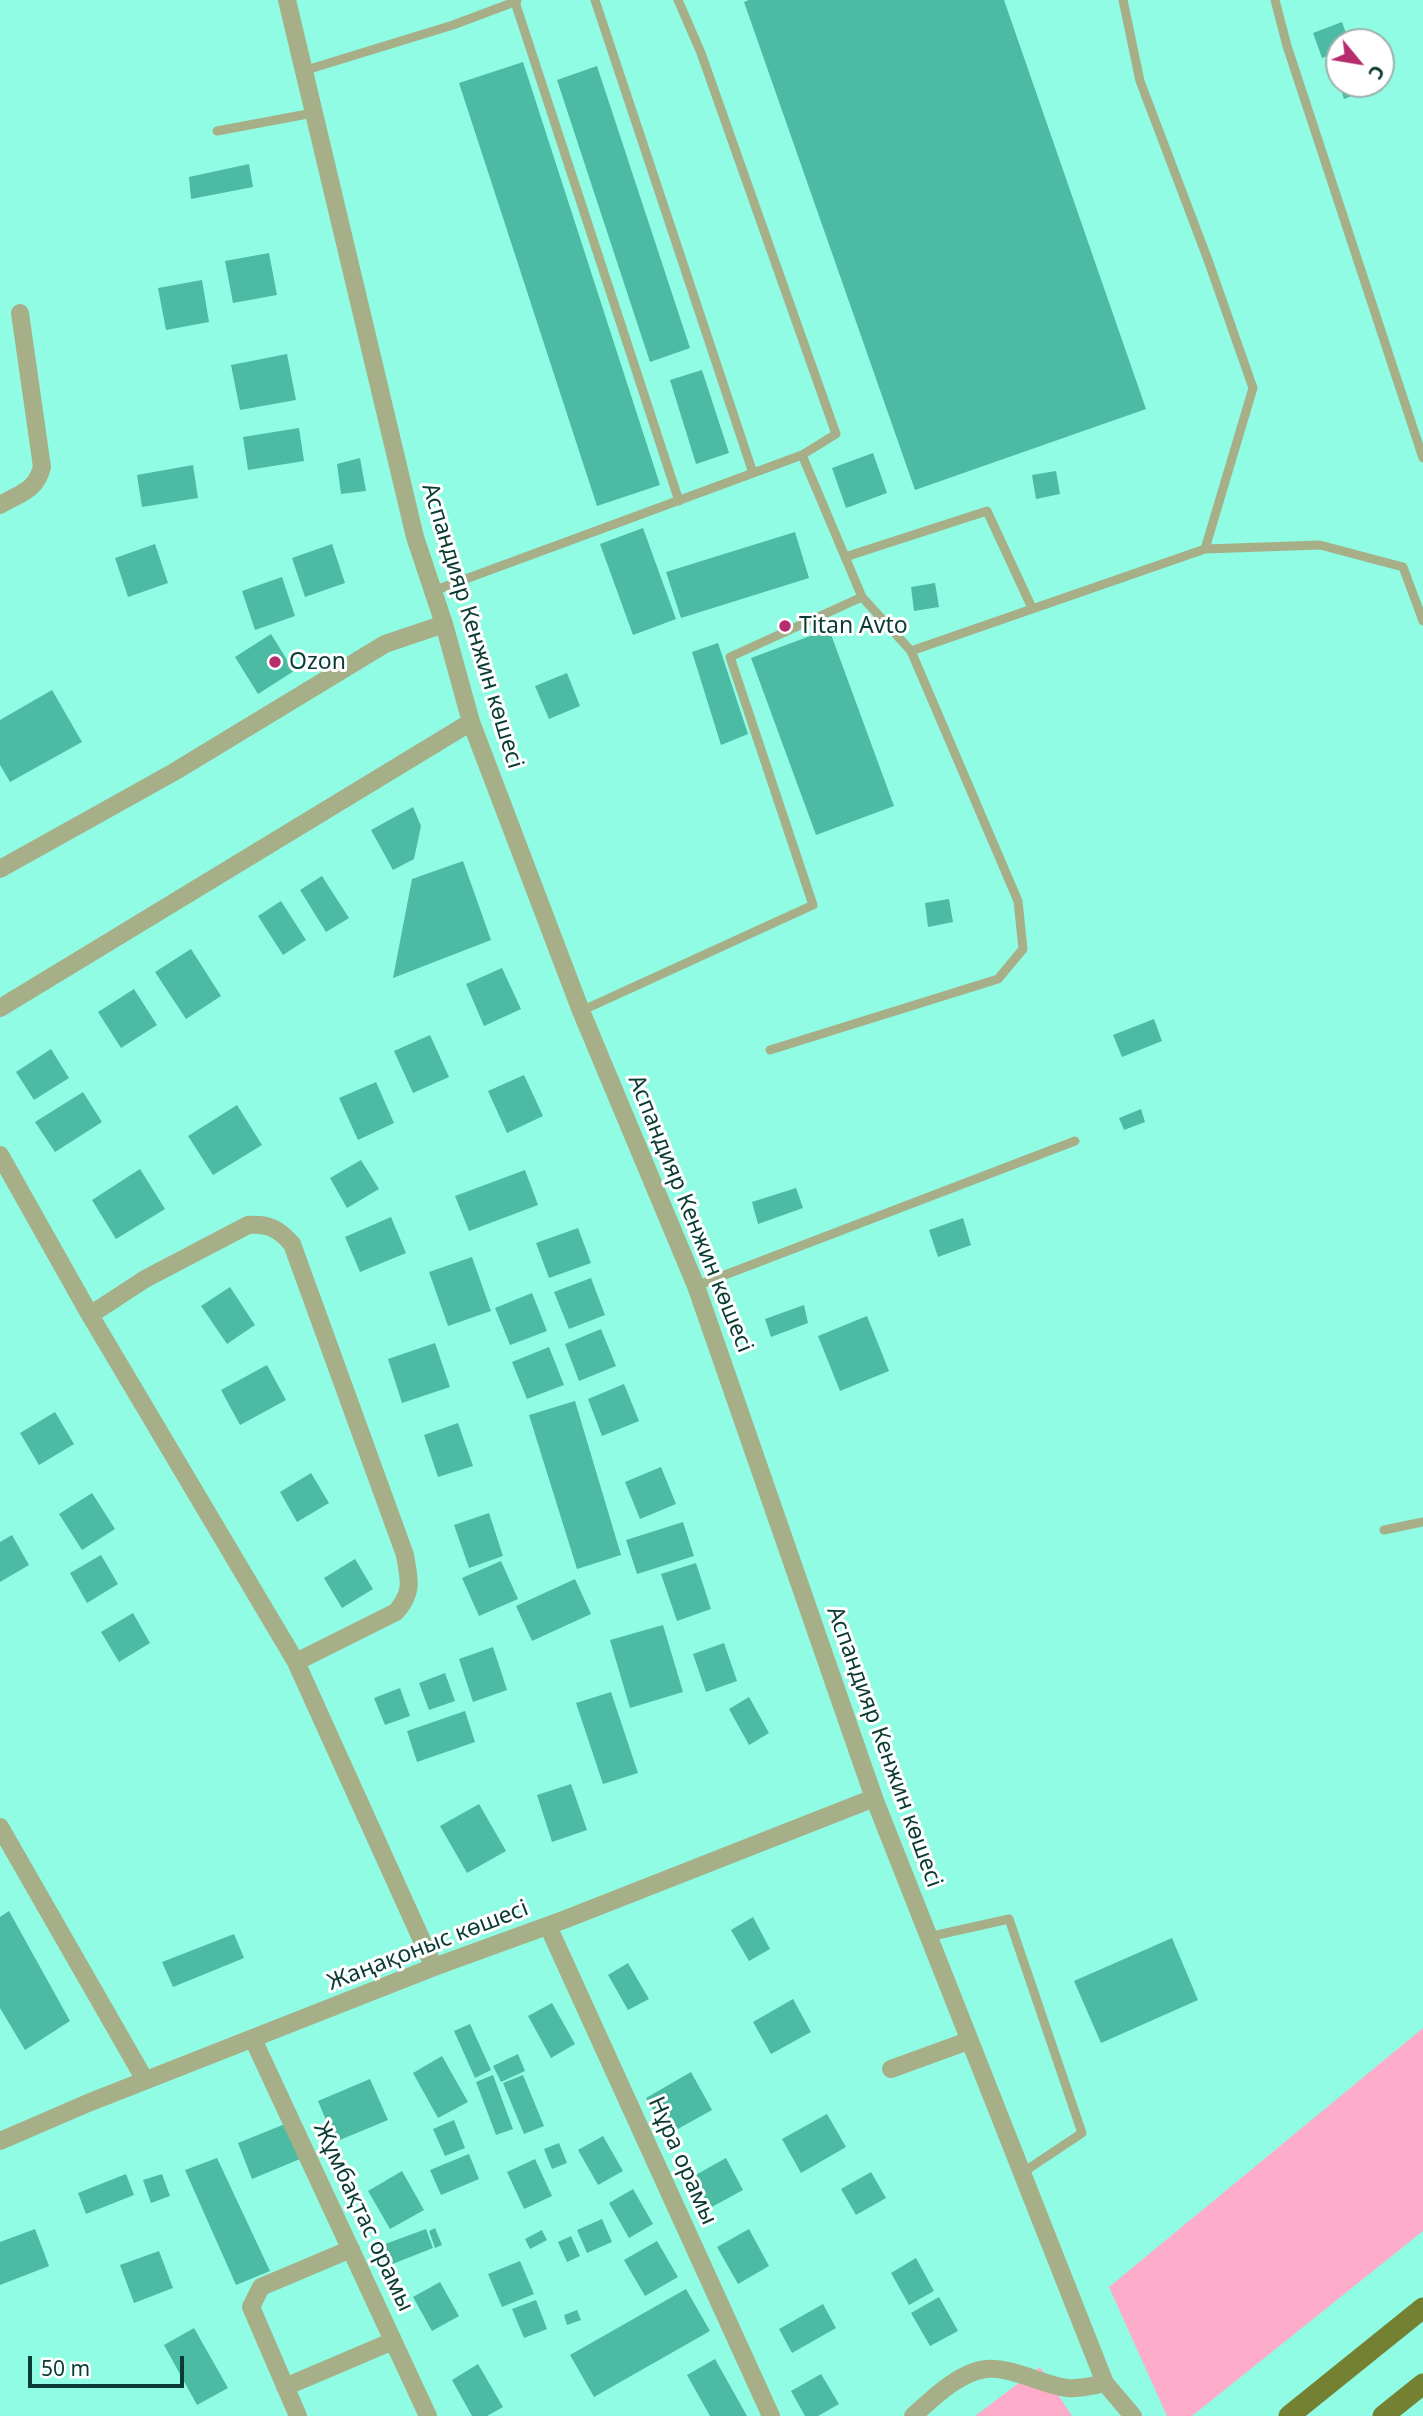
<!DOCTYPE html>
<html>
<head>
<meta charset="utf-8">
<style>
  body { margin:0 }
  #map { position:relative; width:1423px; height:2416px; overflow:hidden; background:#90fce3; font-family:"Noto Sans",sans-serif }
  canvas { display:block }
  .north { position:absolute; left:1325px; top:28px; width:70px; height:70px; box-sizing:border-box; background:#fff; border:2px solid #9db1ad; border-radius:50%; rotate:120deg; font-size:19px; font-weight:700; line-height:28px; text-align:center; color:#0b3c33 }
  .north::after { content:''; display:block; margin:auto; width:24px; height:32px; background:#b62d6d; clip-path:polygon(50% 0,100% 100%,50% 72%,0 100%) }
  .scale { position:absolute; left:28px; top:2356px; width:156px; height:32px; box-sizing:border-box; border:4px solid #0b3c33; border-top:0; padding-left:9px; font-size:21px; line-height:24px; white-space:nowrap; color:#0b3c33; -webkit-text-stroke:5px #fff; paint-order:stroke }
</style>
</head>
<body>
<div id="map">
<canvas width="1423" height="2416"></canvas>
<div class="north">С</div>
<div class="scale">50 m</div>
</div>
<script>
const c = document.querySelector('canvas').getContext('2d');
c.lineJoin = 'round';
function fillPath(path, color) { c.fillStyle = color; c.fill(path, 'evenodd'); }
function trace(path, color, width, dash) { c.strokeStyle = color; c.lineWidth = width; c.lineCap = dash ? 'butt' : 'round'; c.setLineDash(dash || []); c.stroke(path); }
function write(font, color, halo, rows, align = 'center') {
  c.font = font + ' "Noto Sans",sans-serif'; c.lineWidth = 6; c.setLineDash([]); c.textBaseline = 'middle'; c.strokeStyle = halo; c.fillStyle = color; for (const [text, x, y, turn = 0] of rows) {
    c.save(); c.translate(x, y); c.rotate((+turn || 0) * Math.PI / 180); c.textAlign = isNaN(turn) ? turn : align; if (halo) c.strokeText(text, 0, 0); c.fillText(text, 0, 0); c.restore();
  }
}
fillPath(new Path2D(`
  M1423 2028V2231L1192 2416H1167L1109 2287Z
  M1040 2367 1072 2416H975Z`), '#fdadc9');
fillPath(new Path2D(`
  M749 0H1004L1146 409 915 490 744 2Z
  M1342 22 1349 42H1339V52L1322 58 1313 33Z
  M523 62 660 485 597 506 459 83Z
  M597 66 690 348 650 362 557 80Z
  M1339 84H1372L1373 88 1344 99Z
  M249 164 253 187 191 199 189 177Z
  M269 253 277 295 233 303 225 261Z
  M202 280 209 322 166 330 158 288Z
  M287 354 296 400 240 410 231 365Z
  M702 370 729 453 696 464 670 380Z
  M299 428 304 461 248 470 243 437Z
  M873 453 887 493 846 508 832 468Z
  M360 458 366 491 341 494 337 464Z
  M193 465 198 498 142 507 137 475Z
  M1056 471 1060 494 1036 499 1032 475Z
  M643 528 676 619 633 635 600 544Z
  M795 532 809 578 681 618 666 572Z
  M155 544 168 583 128 597 115 558Z
  M332 544 345 583 305 597 292 558Z
  M282 577 295 616 255 630 242 591Z
  M935 583 939 607 914 611 911 587Z
  M829 629 894 806 816 835 751 658Z
  M271 634 294 671 258 694 235 657Z
  M718 643 748 734 721 745 692 652Z
  M567 673 580 706 549 719 535 686Z
  M52 690 82 742 10 782 0 765V720Z
  M413 807 421 826 414 859 393 870 371 830Z
  M463 861 491 940 393 978 412 879Z
  M322 876 349 918 326 932 300 890Z
  M949 899 953 922 928 927 925 903Z
  M281 901 306 940 283 955 258 916Z
  M191 949 221 996 186 1019 155 972Z
  M502 968 521 1009 484 1026 466 984Z
  M134 989 157 1025 121 1048 98 1012Z
  M1154 1019 1162 1041 1122 1057 1113 1035Z
  M430 1035 449 1077 413 1093 394 1051Z
  M51 1049 69 1078 34 1100 16 1072Z
  M524 1075 543 1116 507 1133 488 1091Z
  M376 1082 394 1123 358 1140 339 1098Z
  M83 1092 102 1122 55 1152 35 1122Z
  M237 1105 262 1145 213 1175 188 1136Z
  M1141 1109 1145 1122 1124 1130 1119 1118Z
  M361 1160 379 1189 347 1208 330 1178Z
  M140 1169 165 1209 116 1239 92 1200Z
  M525 1170 538 1205 469 1231 455 1196Z
  M796 1188 803 1208 758 1224 752 1202Z
  M391 1217 406 1253 360 1272 345 1237Z
  M963 1218 971 1245 938 1257 929 1230Z
  M578 1228 591 1263 549 1278 536 1243Z
  M472 1257 491 1311 448 1326 429 1272Z
  M591 1278 605 1315 569 1329 554 1292Z
  M230 1287 255 1325 227 1344 201 1306Z
  M532 1293 547 1331 510 1345 495 1308Z
  M804 1305 808 1323 771 1337 765 1319Z
  M867 1316 889 1371 840 1391 818 1336Z
  M601 1329 616 1366 579 1381 565 1344Z
  M435 1343 450 1387 402 1403 388 1359Z
  M549 1347 564 1385 527 1399 512 1362Z
  M267 1365 286 1400 240 1425 221 1390Z
  M624 1384 639 1421 602 1436 588 1399Z
  M575 1401 621 1555 577 1569 529 1415Z
  M55 1412 74 1444 39 1465 20 1433Z
  M458 1423 473 1466 438 1477 424 1435Z
  M661 1467 676 1504 640 1519 625 1482Z
  M311 1473 329 1503 297 1522 280 1492Z
  M92 1493 115 1529 82 1550 59 1514Z
  M489 1513 503 1556 469 1568 454 1525Z
  M683 1522 694 1556 637 1574 626 1540Z
  M12 1535 29 1565 0 1582V1542Z
  M101 1555 118 1584 87 1603 70 1573Z
  M355 1559 373 1589 342 1608 324 1578Z
  M501 1561 518 1599 479 1616 462 1578Z
  M696 1563 711 1609 677 1621 661 1574Z
  M575 1579 591 1614 532 1641 516 1606Z
  M133 1613 150 1643 119 1662 101 1632Z
  M663 1625 683 1692 630 1708 610 1640Z
  M724 1643 737 1681 706 1692 693 1654Z
  M493 1647 507 1690 473 1702 459 1659Z
  M445 1673 455 1701 429 1710 419 1683Z
  M400 1688 410 1716 385 1725 374 1698Z
  M611 1692 638 1773 603 1784 576 1703Z
  M749 1697 769 1733 749 1745 729 1709Z
  M465 1711 475 1742 417 1762 407 1731Z
  M571 1784 587 1830 552 1842 537 1795Z
  M479 1804 506 1851 467 1873 440 1826Z
  M9 1911 70 2021 25 2050 0 2008V1917Z
  M753 1917 770 1949 749 1961 731 1930Z
  M234 1934 244 1958 173 1987 162 1962Z
  M1172 1938 1198 2000 1101 2043 1074 1981Z
  M628 1963 649 1999 628 2010 608 1975Z
  M793 1999 811 2032 771 2054 753 2022Z
  M552 2003 575 2044 551 2058 528 2016Z
  M470 2024 491 2070 475 2078 454 2031Z
  M518 2054 525 2071 501 2082 493 2066Z
  M442 2056 468 2102 438 2118 413 2073Z
  M691 2072 712 2110 667 2135 646 2098Z
  M493 2075 513 2129 496 2135 476 2082Z
  M523 2075 544 2126 524 2134 503 2083Z
  M370 2079 388 2120 335 2142 318 2101Z
  M827 2114 846 2147 801 2173 782 2139Z
  M454 2120 465 2148 445 2156 433 2129Z
  M285 2124 300 2159 252 2179 238 2143Z
  M603 2136 623 2171 598 2185 578 2150Z
  M559 2143 567 2163 552 2169 544 2149Z
  M469 2154 479 2179 441 2195 430 2170Z
  M217 2158 270 2271 236 2285 185 2170Z
  M726 2158 743 2190 710 2208 692 2177Z
  M535 2159 552 2196 524 2209 507 2172Z
  M402 2171 424 2210 390 2229 368 2191Z
  M871 2172 886 2198 856 2215 841 2189Z
  M126 2174 134 2195 86 2214 78 2193Z
  M162 2174 170 2196 151 2203 143 2180Z
  M633 2189 653 2224 629 2238 609 2203Z
  M602 2219 612 2242 587 2253 577 2230Z
  M435 2228 442 2245 435 2248 429 2231Z
  M35 2229 49 2266 0 2285V2242Z
  M426 2229 433 2248 385 2267 377 2247Z
  M749 2229 769 2266 738 2284 717 2247Z
  M542 2230 547 2240 530 2249 525 2239Z
  M571 2236 580 2256 567 2262 558 2242Z
  M657 2241 678 2277 645 2296 624 2260Z
  M159 2251 173 2288 134 2303 120 2265Z
  M916 2258 934 2291 909 2305 891 2273Z
  M520 2261 534 2294 502 2307 488 2274Z
  M440 2282 459 2316 432 2331 413 2297Z
  M686 2289 710 2331 594 2397 570 2355Z
  M939 2297 958 2331 930 2346 911 2313Z
  M536 2300 547 2329 524 2338 512 2309Z
  M823 2304 836 2328 792 2353 779 2329Z
  M577 2310 581 2320 567 2325 564 2315Z
  M194 2328 228 2388 197 2405 164 2345Z
  M715 2359 747 2416H710L687 2375Z
  M478 2364 503 2407 487 2416H472L452 2380Z
  M821 2374 839 2404 818 2416H805L791 2391Z`), '#4cbba4');
trace(new Path2D(`
  M595 0 753 473
  M1123 0 1140 81 1208 260 1253 388 1205 549
  M1275 0 1287 46 1423 458
  M515 2 679 501
  M303 71 453 25 517 1
  M217 131 313 113
  M845 557 987 511 1032 608
  M433 591 802 455
  M862 597 911 651 1205 549 1320 545 1403 567 1423 621
  M581 1011 813 905 730 657 862 597 802 455 836 434 701 53 678 0
  M770 1050 998 979 1023 949 1018 901 911 651
  M696 1286 1075 1141
  M1384 1530 1423 1522
  M928 1937 1009 1919 1082 2133 1022 2173`), '#a7af88', 9);
trace(new Path2D(`
  M287 0 415 537 444 624 471 722 581 1011 696 1286 874 1798 1105 2383 1133 2416
  M0 505C20 493 36 491 42 467L20 313
  M0 869 174 772 385 644 444 624
  M0 1008 471 722
  M0 1155 90 1315 145 1279 248 1225C268 1223 279 1229 292 1244L405 1555C409 1580 414 1591 396 1612L296 1662 434 1967
  M90 1315 296 1662
  M0 1827 145 2080
  M548 1926 771 2416
  M253 2039 428 2416
  M891 2069 968 2041
  M0 2141 88 2103 434 1967 566 1919 874 1798
  M285 2387 393 2341
  M298 2416 251 2307 261 2287 351 2249
  M913 2416C933 2398 959 2372 986 2369 1014 2367 1040 2384 1067 2388 1079 2389 1093 2386 1105 2383`), '#a7af88', 18);
trace(new Path2D(`
  M1289 2416 1423 2308
  M1383 2416 1423 2384`), '#758132', 21);
for (const [x, y, r, color] of [
  [785,626,7,"#b62d6d"],
  [275,662,7,"#b62d6d"]
]) { const dot = new Path2D(); dot.arc(x, y, r, 0, 2 * Math.PI); c.fillStyle = color; c.fill(dot); trace(dot, '#fff', 2.5); }
write('23px', '#0b3c33', '#fff', [
  ["Аспандияр Кенжин көшесі",472,626,73],
  ["Аспандияр Кенжин көшесі",690,1214,68],
  ["Аспандияр Кенжин көшесі",884,1747,70],
  ["Жаңақоныс көшесі",428,1946,-21],
  ["Нұра орамы",682,2161,66],
  ["Жұмбақтас орамы",363,2217,65]
]);
write('23px', '#0b3c33', '#fff', [
  ["Titan Avto",799,626],
  ["Ozon",289,662]
], 'left');
</script>
</body>
</html>
